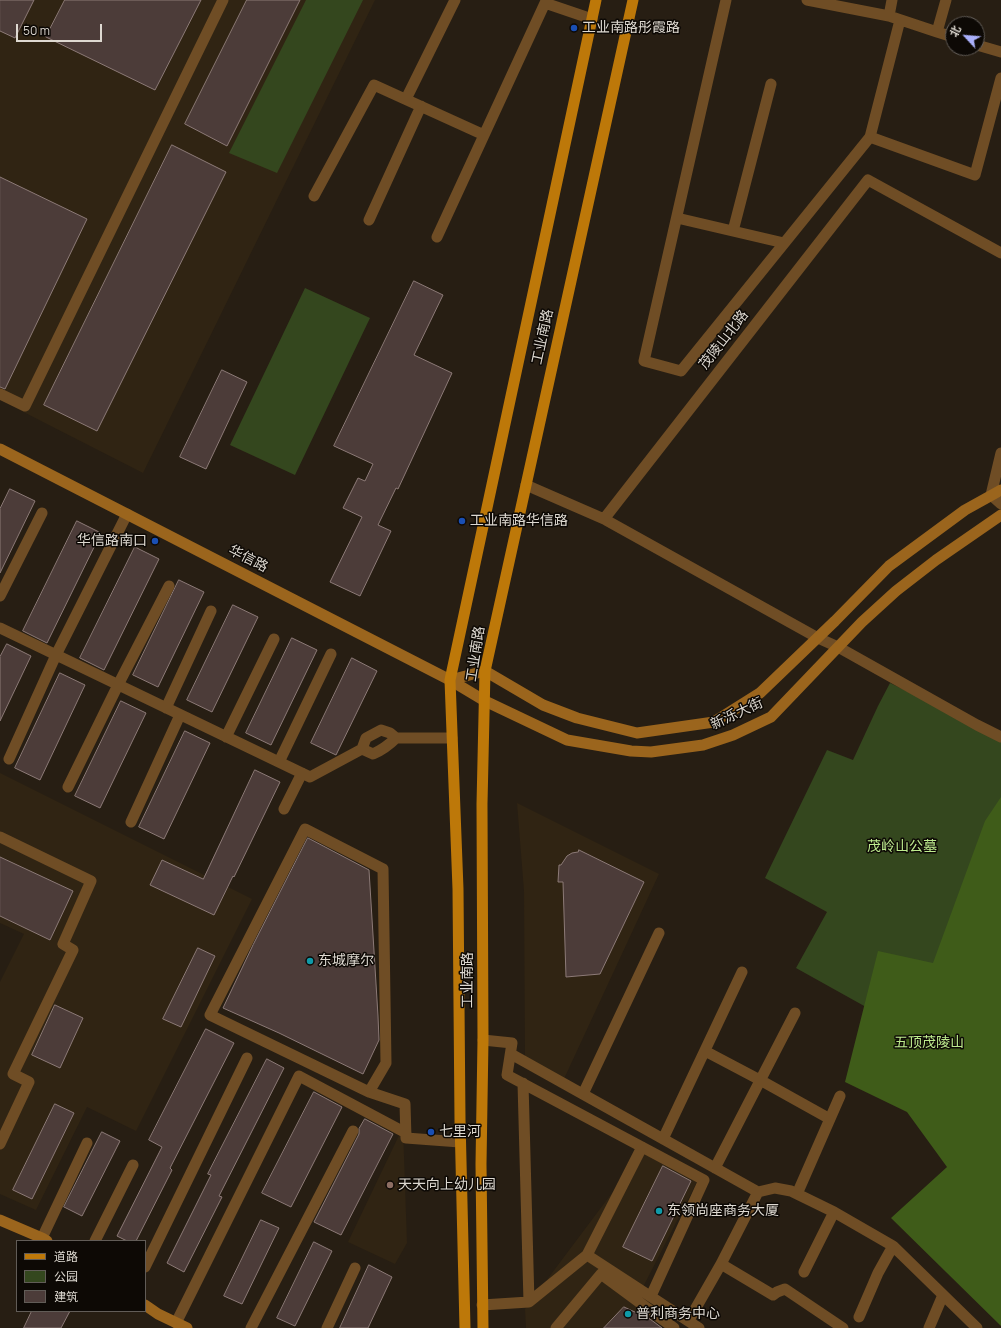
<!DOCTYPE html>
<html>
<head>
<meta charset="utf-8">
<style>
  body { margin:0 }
  #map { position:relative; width:1001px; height:1328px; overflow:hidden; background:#271e13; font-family:Manrope,"Noto Sans SC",sans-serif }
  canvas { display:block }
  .legend { position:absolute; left:16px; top:1240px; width:130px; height:72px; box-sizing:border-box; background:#0d0905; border:1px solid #615c57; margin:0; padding:5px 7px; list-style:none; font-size:12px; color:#ded9d1 }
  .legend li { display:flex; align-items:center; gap:8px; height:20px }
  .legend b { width:20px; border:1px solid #615c57 }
  .north { position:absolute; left:945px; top:16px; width:40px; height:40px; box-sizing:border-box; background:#0d0905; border:1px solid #615c57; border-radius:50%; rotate:296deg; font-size:11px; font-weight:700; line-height:16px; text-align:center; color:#ded9d1 }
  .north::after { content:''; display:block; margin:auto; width:14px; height:18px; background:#aab0fb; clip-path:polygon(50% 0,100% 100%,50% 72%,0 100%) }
  .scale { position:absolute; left:16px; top:24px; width:86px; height:18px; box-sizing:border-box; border:2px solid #ded9d1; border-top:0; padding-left:5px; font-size:12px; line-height:14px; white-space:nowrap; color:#ded9d1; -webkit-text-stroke:3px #0d0905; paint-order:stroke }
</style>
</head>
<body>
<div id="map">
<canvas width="1001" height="1328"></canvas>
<ul class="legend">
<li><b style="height:5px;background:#bd7809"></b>道路</li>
<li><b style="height:11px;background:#34471e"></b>公园</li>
<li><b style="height:11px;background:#4c3c39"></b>建筑</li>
</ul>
<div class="north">北</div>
<div class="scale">50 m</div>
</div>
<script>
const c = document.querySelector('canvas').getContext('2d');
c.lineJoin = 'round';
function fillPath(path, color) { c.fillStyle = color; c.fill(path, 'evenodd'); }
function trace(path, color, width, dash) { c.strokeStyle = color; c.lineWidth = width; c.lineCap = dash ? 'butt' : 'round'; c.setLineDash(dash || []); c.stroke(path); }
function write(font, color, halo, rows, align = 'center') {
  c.font = font + ' Manrope,"Noto Sans SC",sans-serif'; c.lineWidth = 3; c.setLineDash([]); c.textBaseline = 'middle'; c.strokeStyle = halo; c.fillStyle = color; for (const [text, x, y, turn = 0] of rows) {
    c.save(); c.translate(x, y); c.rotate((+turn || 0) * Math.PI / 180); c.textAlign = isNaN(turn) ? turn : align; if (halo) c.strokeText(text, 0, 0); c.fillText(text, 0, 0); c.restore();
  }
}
fillPath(new Path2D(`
  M0 0H375L143 473 0 400Z
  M0 773 252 899 136 1131 87 1107 36 1210 0 1194V982L24 934 0 923Z
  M517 803 659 874 563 1081 525 1059 524 891Z
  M403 1127 407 1243 395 1264 348 1242Z
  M645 1149 700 1176 643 1287 666 1303 653 1328H526L525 1309Z`), '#302413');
fillPath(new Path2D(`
  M306 0H363L277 173 229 153Z
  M305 288 370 318 295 475 230 445Z
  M890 683 1001 737V1324L949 1166 866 1007 796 968 827 912 765 878 827 750 853 760 878 706Z`), '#34471e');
fillPath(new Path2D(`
  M1001 797V1326L891 1218 947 1167 907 1112 845 1082 878 951 933 963 985 821Z`), '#3f5c19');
const building = new Path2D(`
  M0 0H34L15 38 0 31Z
  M65 0H201L155 90 46 37Z
  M247 0H300L227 146 185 124Z
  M172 145 226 172 97 431 44 405Z
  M0 177 87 219 5 389 0 387Z
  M414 281 443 295 414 355 452 373 398 489 396 488 378 525 391 531 360 596 330 582 362 517 343 508 358 478 365 481 373 464 334 446Z
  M222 370 247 382 206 469 180 457Z
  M10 489 35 501 0 573V509Z
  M77 521 101 533 47 643 23 631Z
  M135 547 159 559 104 670 80 658Z
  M179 580 204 592 158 687 133 675Z
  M233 605 258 617 212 712 187 700Z
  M292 638 317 650 271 745 246 733Z
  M7 644 31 656 0 721V657Z
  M352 658 377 671 336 755 311 743Z
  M60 673 85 685 40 780 15 768Z
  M121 701 146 713 100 808 75 796Z
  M185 731 210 743 164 839 139 827Z
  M255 770 280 782 234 877 233 876 214 915 150 885 162 860 203 879Z
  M308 838 369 870 378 1016 379 1040 363 1074 279 1033 223 1008 253 945Z
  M579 850 644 882 600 974 566 977 563 882H558L559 865H561L567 856 572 853 578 852Z
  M0 857 73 891 50 940 0 916Z
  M198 948 215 956 181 1027 163 1019Z
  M55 1005 83 1018 60 1068 32 1055Z
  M206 1029 234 1043 170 1168 172 1170 136 1241H127L117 1236 162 1147 149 1140Z
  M267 1059 284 1068 219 1196 222 1197 184 1272 167 1263 211 1175 208 1174Z
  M314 1092 342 1107 291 1207 262 1193Z
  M55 1104 74 1113 32 1199 13 1190Z
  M365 1119 393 1134 341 1235 314 1222 359 1134V1129Z
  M102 1132 120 1141 82 1216 64 1207Z
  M663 1166 691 1181 652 1261 623 1247Z
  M261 1220 279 1228 242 1304 224 1296Z
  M314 1242 332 1251 295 1326 277 1318Z
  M369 1265 392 1277 368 1328H340Z
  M624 1307 650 1319 662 1328H604Z
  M32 1311H70L61 1328H24Z`);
fillPath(building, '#4c3c39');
trace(building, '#8c7a77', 1);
trace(new Path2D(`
  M726 0 644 361 681 371 870 137
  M807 0 889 16
  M892 0 889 16 937 32
  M946 0 937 32 953 37
  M900 20 870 137 975 175 1001 78
  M977 45 1001 52
  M406 99 455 0
  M314 196 374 85 484 135
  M677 218 784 243
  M369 220 421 106
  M733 231 771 84
  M437 237 545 3 592 19
  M0 394 25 406 223 0
  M1001 453 991 495 1001 504
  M526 485 604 519 818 638 838 647 977 725 1001 737
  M604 519 868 180 1001 253
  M0 596 42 513
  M0 628 310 777 362 749 373 754C382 750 389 745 396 738H452
  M166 708 211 611
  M226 737 274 639
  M362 749 366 738 381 730 390 733 396 738
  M9 759 56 655 127 514
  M279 762 331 654
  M68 787 118 685 169 586
  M284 809 302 773
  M131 822 180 715
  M305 829 383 869 386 1063 369 1092 210 1015Z
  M0 837 91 881 63 944 73 950 13 1074 29 1082 0 1144
  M483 1040 512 1043 507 1075 704 1180 651 1296
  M705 1051 760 1080 830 1119
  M511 1054 758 1192 775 1188 791 1191 834 1212 893 1246 977 1328
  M523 1083 529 1302
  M369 1092 405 1104 406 1138 460 1142
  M583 1094 659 933
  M663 1139 742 972
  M715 1168 795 1013
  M797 1194 840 1096
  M42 1238 87 1143
  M95 1241 133 1165
  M587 1255 699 1328
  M721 1264 758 1192
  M145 1267 247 1058
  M804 1272 834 1212
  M482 1305 529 1302 587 1255 642 1147
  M859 1317 878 1273 893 1246
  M689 1320 721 1264 773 1295 777 1292 785 1289 843 1328
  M176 1323 299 1076 406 1133
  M251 1328 353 1131
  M327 1328 355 1268
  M556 1328 601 1274 674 1328
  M929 1328 943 1295`), '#6f4d25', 11);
trace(new Path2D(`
  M0 449 450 680 485 701 567 740 631 751 651 752 703 745 733 735 771 717 862 622 896 591 936 560 1001 515
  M450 680 485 671 543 705 577 718 637 733 714 722 760 693 835 621 889 566 965 510 1001 490
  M0 1220 42 1238 47 1241
  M145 1305 158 1314 187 1328`), '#9b651d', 11);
trace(new Path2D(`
  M465 1328 460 1120 458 889 450 680 596 0
  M483 1328 481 1164 483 1040 482 804 485 671 633 0`), '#bd7809', 11);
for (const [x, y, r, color] of [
  [574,28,4,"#1a4fb4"],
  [462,521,4,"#1a4fb4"],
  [155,541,4,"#1a4fb4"],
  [310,961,4,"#0f9aa8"],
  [431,1132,4,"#1a4fb4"],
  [390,1185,4,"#8d6e63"],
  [659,1211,4,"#0f9aa8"],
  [628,1314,4,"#0f9aa8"]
]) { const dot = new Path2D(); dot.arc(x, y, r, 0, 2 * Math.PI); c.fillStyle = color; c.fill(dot); trace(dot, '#0d0905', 1.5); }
write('14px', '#ded9d1', '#0d0905', [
  ["工业南路彤霞路",582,28],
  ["工业南路华信路",470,521],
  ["华信路南口",147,541,"right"],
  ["东城摩尔",318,961],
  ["七里河",439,1132],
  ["天天向上幼儿园",398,1185],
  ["东领尚座商务大厦",667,1211],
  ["普利商务中心",636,1314]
], 'left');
write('14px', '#ded9d1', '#0d0905', [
  ["工业南路",543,337,-78],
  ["茂陵山北路",724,340,-52],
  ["华信路",248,559,27],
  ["工业南路",476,654,-81],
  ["新泺大街",737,714,-25],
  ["工业南路",468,980,-90]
]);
write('14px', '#beeb8e', '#0d0905', [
  ["茂岭山公墓",902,847],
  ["五顶茂陵山",929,1043]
]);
</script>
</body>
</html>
